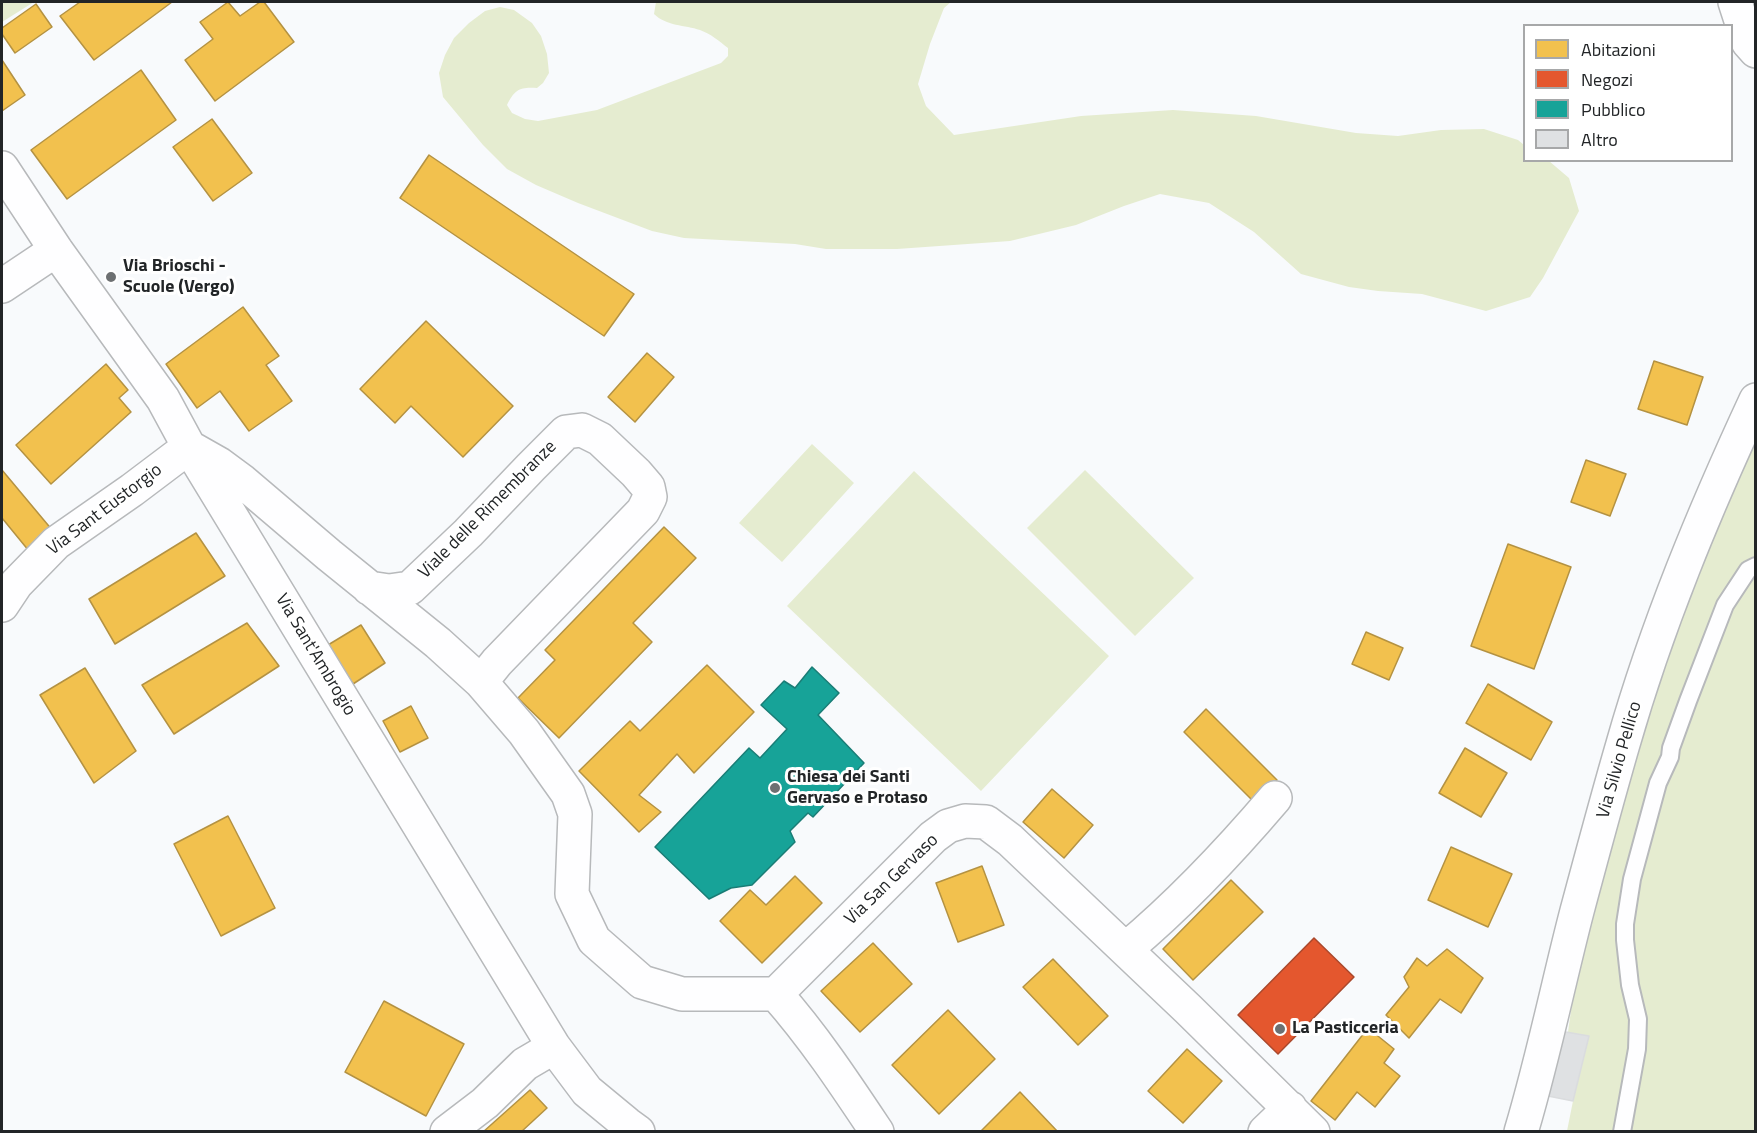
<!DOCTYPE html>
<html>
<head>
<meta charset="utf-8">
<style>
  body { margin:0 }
  #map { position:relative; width:1757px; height:1133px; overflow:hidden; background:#f8fafc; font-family:"Titillium Web",sans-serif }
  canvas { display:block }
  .frame { position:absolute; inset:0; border:3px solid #222527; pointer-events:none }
  .legend { position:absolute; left:1523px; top:24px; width:210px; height:138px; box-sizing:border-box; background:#fff; border:2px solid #a7a8a9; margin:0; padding:8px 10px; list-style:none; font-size:18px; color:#222527 }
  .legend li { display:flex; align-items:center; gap:12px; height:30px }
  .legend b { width:30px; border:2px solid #a7a8a9 }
</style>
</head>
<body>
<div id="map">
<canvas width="1757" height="1133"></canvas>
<div class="frame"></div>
<ul class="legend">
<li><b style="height:16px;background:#f2c14e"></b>Abitazioni</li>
<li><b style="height:16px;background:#e4572e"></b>Negozi</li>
<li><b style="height:16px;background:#17a398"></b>Pubblico</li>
<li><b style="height:16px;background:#dfe1e3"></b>Altro</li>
</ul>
</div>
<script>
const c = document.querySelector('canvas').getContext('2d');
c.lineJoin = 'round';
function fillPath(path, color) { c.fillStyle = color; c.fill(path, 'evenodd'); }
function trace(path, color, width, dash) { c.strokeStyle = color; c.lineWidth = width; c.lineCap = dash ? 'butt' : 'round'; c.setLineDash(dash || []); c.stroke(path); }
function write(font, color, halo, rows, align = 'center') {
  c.font = font + ' "Titillium Web",sans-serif'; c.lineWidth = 6; c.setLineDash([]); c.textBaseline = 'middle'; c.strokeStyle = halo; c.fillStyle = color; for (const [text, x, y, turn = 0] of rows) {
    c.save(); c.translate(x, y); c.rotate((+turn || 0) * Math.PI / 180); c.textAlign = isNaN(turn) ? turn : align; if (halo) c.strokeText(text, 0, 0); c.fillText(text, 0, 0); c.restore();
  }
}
fillPath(new Path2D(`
  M2 2H34L2 22Z
  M656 2H951L944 8 930 44 918 84 926 106 954 135 1081 116 1173 110 1256 116 1356 133 1398 136 1441 130 1484 129 1518 140 1524 145V160L1549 161 1569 178 1579 211 1543 278 1530 297 1486 311 1422 294 1378 291 1349 287 1301 274 1254 232 1209 203 1160 194 1124 206 1076 225 1010 241 897 249H826L795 244 684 238 652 231 578 203 536 185 507 169 483 145 443 97 439 73 445 55 454 38 469 23 485 11 500 7 514 10 532 23 541 36 547 54 549 73 543 83 537 88C520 87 515 89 507 105L512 113 525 119 538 121 597 110 721 63 728 56V48C719 41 711 34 700 30 685 25 666 26 654 14Z
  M1755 428V1131H1567L1573 1101 1548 1096 1560 1031 1568 1032 1579 954 1625 791 1673 638Z
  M812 444 854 483 782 562 739 523Z
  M1085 470 1194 578 1135 636 1027 528Z
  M914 471 1109 656 981 791 787 606Z`), '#e5ecd0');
const homes = new Path2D(`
  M80 2H172L94 60 60 16Z
  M228 2 240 16 260 2H264L294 42 215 101 185 60 213 39 200 22Z
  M36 4 52 27 15 53 2 34V28Z
  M2 60 25 95 2 111Z
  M141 70 176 120 67 199 31 150Z
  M212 119 252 173 213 201 173 147Z
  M429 155 634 294 604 336 400 198Z
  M243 307 279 356 266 365 292 401 249 431 220 391 197 408 166 364Z
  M426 321 513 406 463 457 411 406 395 423 360 389Z
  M647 353 674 377 635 422 608 397Z
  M1654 361 1703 377 1687 425 1638 409Z
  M106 364 128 390 119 398 131 412 51 484 16 445Z
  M1586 460 1626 474 1610 516 1571 502Z
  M2 470 53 531 29 551 2 518Z
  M664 527 696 558 633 623 652 642 559 738 518 698 555 660 545 650Z
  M196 533 225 576 115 644 89 599Z
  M1508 544 1571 567 1534 669 1471 646Z
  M247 623 279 666 174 734 142 685Z
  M361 625 385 663 353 684 328 645Z
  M1366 632 1403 648 1389 680 1352 664Z
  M707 665 754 712 694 773 677 754 639 795 661 812 639 832 579 771 630 721 640 731Z
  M85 668 136 751 94 783 40 695Z
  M1488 684 1552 722 1531 760 1466 723Z
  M411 706 428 738 400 752 383 721Z
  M1206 709 1277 780 1255 803 1184 732Z
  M1465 748 1507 773 1481 817 1439 793Z
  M1052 789 1093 825 1064 858 1023 822Z
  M228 816 275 908 221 936 174 844Z
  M1451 847 1512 874 1488 927 1428 900Z
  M982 866 1004 925 958 942 936 883Z
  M795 876 822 903 762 963 720 921 750 890 766 905Z
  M1231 880 1263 912 1193 980 1163 949Z
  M873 943 912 984 860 1032 821 991Z
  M1447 949 1483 978 1461 1013 1440 999 1409 1038 1386 1015 1409 987 1404 977 1417 958 1427 966Z
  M1053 959 1108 1016 1078 1045 1023 987Z
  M384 1001 464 1044 426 1116 345 1072Z
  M948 1010 995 1059 939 1114 892 1065Z
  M1368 1028 1394 1049 1384 1063 1400 1076 1375 1107 1357 1092 1335 1120 1311 1101Z
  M1187 1049 1222 1081 1183 1123 1148 1091Z
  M530 1090 547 1108 521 1132H483Z
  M1020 1092 1058 1132H980Z`);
fillPath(homes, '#f2c14e');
trace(homes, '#b49242', 1.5);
const shops = new Path2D(`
  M1314 938 1354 977 1278 1054 1238 1015Z`);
fillPath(shops, '#e4572e');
trace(shops, '#aa482c', 1.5);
const public = new Path2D(`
  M812 667 839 693 818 715 864 763 813 817 808 813 790 831 795 842 752 885 731 888 709 899 655 847 749 748 760 758 787 729 761 705 784 681 795 688Z`);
fillPath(public, '#17a398');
trace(public, '#1a7d76', 1.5);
const building = new Path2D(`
  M1560 1031 1589 1036 1573 1101 1548 1096Z`);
fillPath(building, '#dfe1e3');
trace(building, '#dadcde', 1.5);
const service = new Path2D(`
  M1622 1132 1637 1049 1638 1019 1630 985 1625 940V924L1632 879 1658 783 1670 757 1671 748 1688 701 1725 605 1748 570 1756 566`);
const minor = new Path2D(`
  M1735 2 1748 42 1756 51
  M2 168 56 250 163 399 189 447 554 1047 587 1091 627 1124 638 1132
  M2 286 56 250
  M369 588 389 591 410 588 468 533 531 467 566 432 582 430 600 439 636 473 648 487 650 497 643 511 497 662 481 682
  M2 605 16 584 56 543 132 490 189 447 219 464 242 481 329 555 438 643 481 682 524 732 568 794 575 814 572 894 594 940 642 982 682 994H776C814 1037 845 1084 877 1132
  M1126 949C1180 904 1229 852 1275 798
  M776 994 933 837 948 826 965 821 986 822 1010 840 1188 1009 1313 1132
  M447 1132 485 1103 525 1064 554 1047
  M1265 1132 1290 1108
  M1521 1132C1543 1059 1558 984 1577 911 1592 855 1607 799 1623 744 1657 625 1704 512 1756 400`);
trace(service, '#b7b9bb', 20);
trace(minor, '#b7b9bb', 36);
trace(service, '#fefeff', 16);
trace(minor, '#fefeff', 33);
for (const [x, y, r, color] of [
  [111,277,6,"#6d7072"],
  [775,788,6,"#6d7072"],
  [1280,1029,6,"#6d7072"]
]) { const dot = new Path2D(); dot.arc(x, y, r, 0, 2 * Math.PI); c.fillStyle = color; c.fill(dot); trace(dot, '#fff', 2); }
write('bold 18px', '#222527', '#fff', [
  ["Via Brioschi -",123,267],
  ["Scuole (Vergo)",123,288],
  ["Chiesa dei Santi",787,778],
  ["Gervaso e Protaso",787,799],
  ["La Pasticceria",1292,1029]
], 'left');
write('18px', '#222527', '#fff', [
  ["Via Sant Eustorgio",105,510,-37],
  ["Viale delle Rimembranze",488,510,-45],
  ["Via Sant'Ambrogio",315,655,59],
  ["Via Silvio Pellico",1620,760,-74],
  ["Via San Gervaso",892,880,-44]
]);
</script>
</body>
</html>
